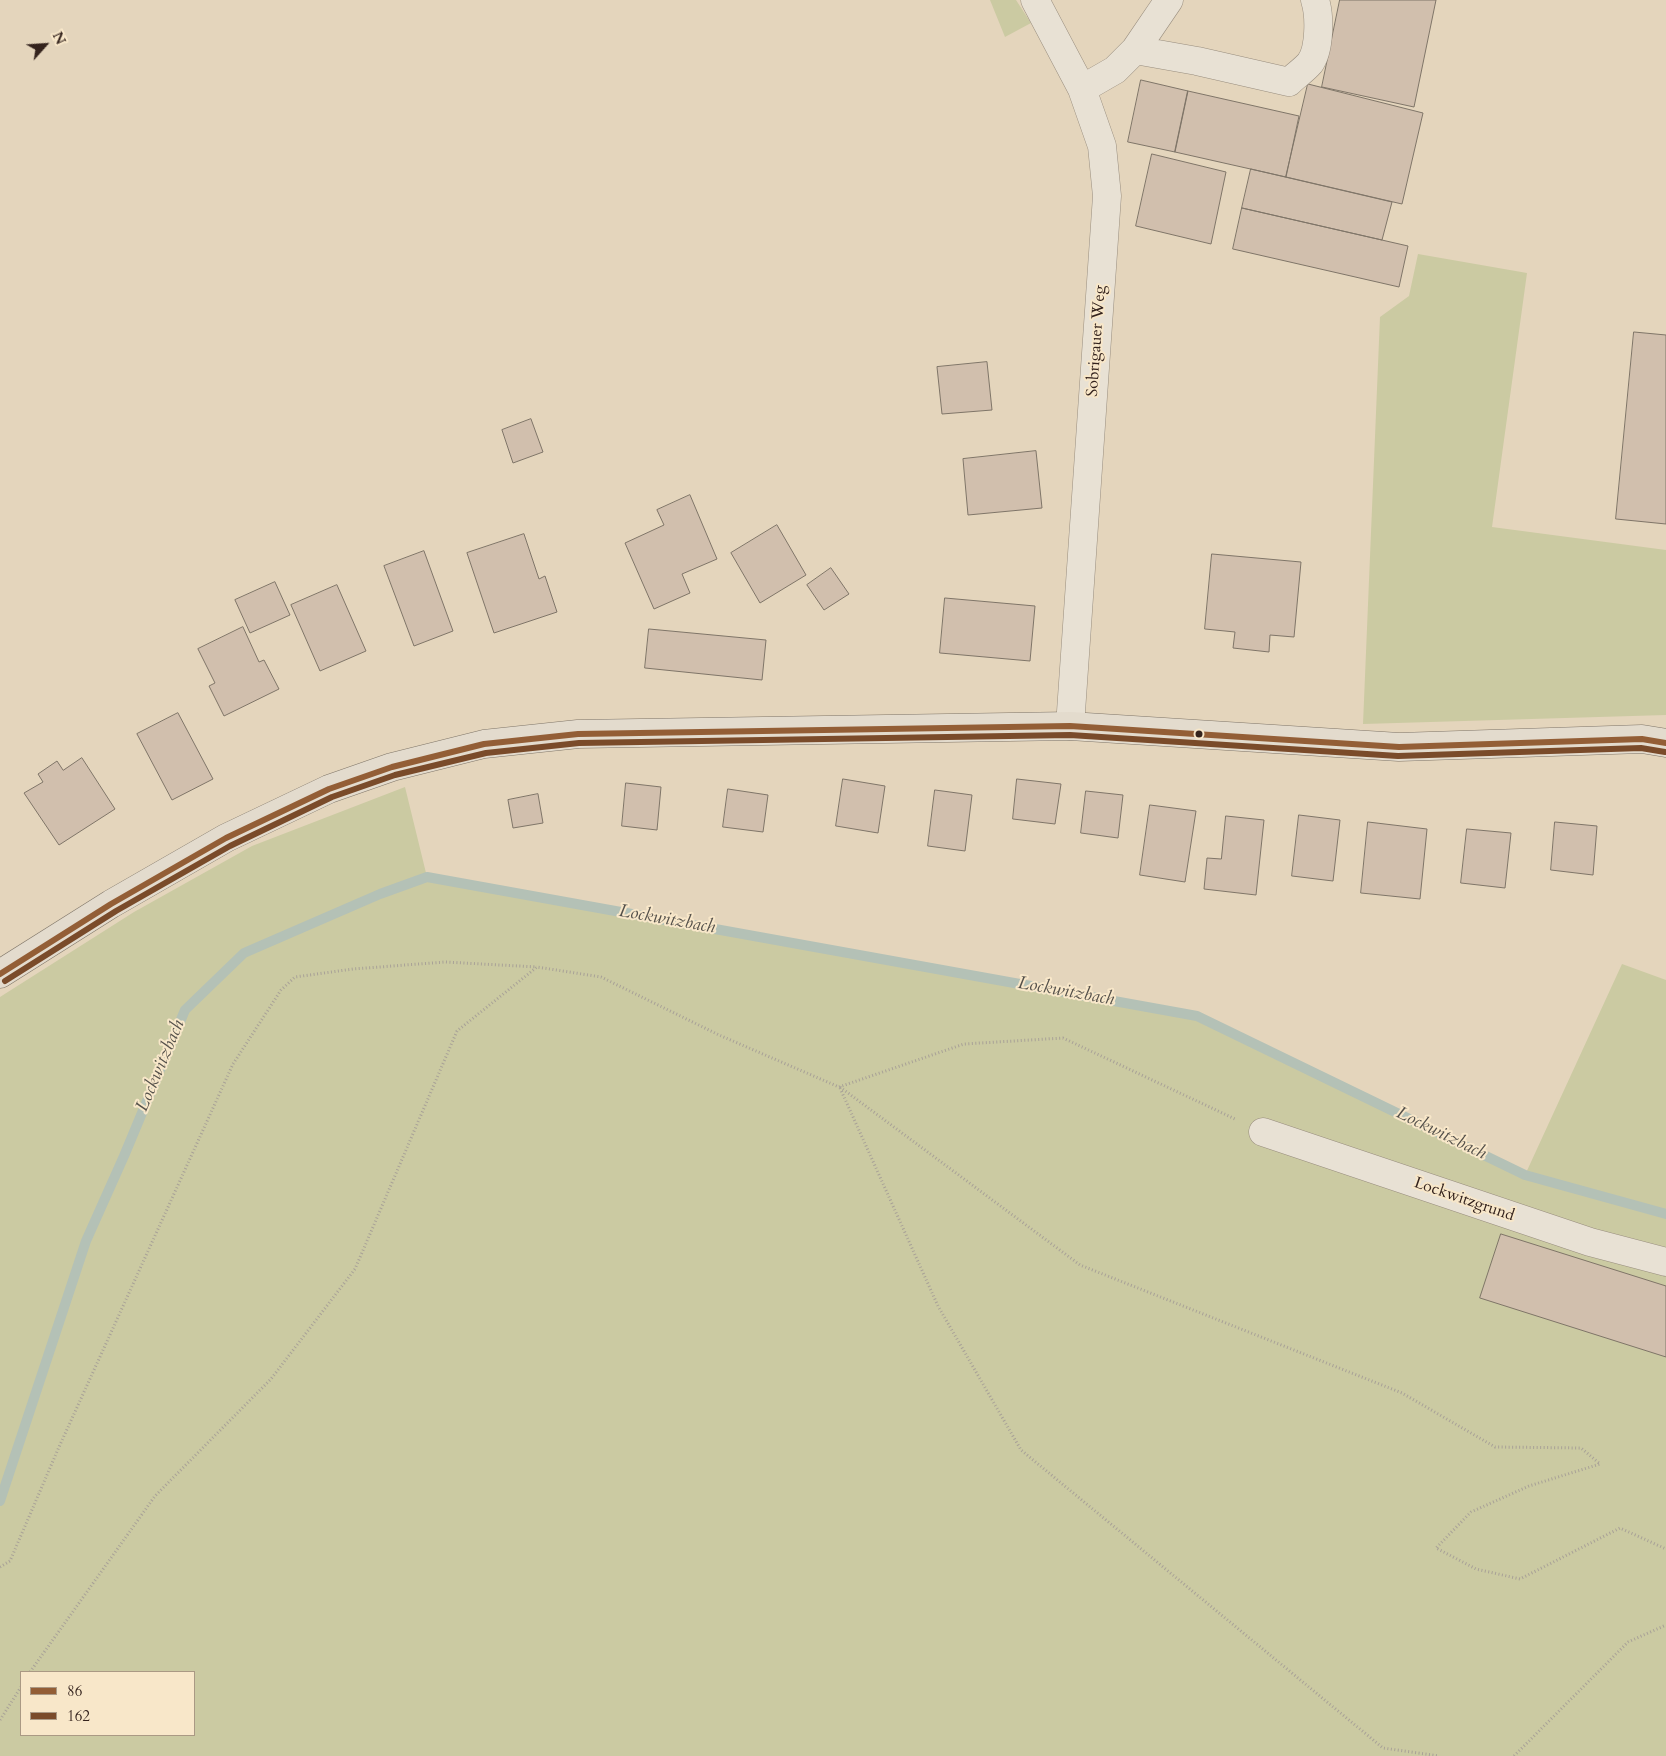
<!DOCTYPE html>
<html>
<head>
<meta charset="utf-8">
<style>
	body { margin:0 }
	#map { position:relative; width:1666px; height:1756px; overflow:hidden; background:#e4d5bc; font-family:Cardo,serif }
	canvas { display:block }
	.legend { position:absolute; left:20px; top:1671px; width:175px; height:65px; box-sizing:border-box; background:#f8e7c9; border:1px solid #aa9984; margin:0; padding:6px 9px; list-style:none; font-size:15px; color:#34231d }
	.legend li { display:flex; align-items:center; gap:10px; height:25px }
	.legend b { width:25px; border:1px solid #aa9984 }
	.north { position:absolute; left:20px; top:20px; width:50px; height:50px; -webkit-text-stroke:4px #f8e7c9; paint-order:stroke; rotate:64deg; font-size:14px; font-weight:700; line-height:20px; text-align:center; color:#34231d }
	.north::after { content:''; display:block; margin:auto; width:18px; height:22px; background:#34231d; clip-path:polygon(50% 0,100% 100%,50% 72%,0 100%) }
</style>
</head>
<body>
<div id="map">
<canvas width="1666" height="1756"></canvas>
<ul class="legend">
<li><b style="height:6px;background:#935e36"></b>86</li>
<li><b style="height:6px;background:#7a4b2a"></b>162</li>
</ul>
<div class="north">N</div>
</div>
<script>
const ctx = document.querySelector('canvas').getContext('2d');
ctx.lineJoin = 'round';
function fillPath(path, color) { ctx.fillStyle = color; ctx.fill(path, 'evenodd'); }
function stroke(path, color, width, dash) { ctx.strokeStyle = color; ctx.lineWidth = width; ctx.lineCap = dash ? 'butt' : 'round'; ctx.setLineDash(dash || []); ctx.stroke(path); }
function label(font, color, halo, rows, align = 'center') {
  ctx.font = font + ' Cardo,serif'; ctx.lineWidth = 4; ctx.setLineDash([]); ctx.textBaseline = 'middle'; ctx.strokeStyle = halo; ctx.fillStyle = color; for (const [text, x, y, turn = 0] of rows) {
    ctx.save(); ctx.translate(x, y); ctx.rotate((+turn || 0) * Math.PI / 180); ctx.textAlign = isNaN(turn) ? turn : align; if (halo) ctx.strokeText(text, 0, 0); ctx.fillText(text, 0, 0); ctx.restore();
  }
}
const green = new Path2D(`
	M 990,0 L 1016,0 L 1031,23 L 1005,37 Z
	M 1418,254 L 1527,273 L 1492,527 L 1666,550 L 1666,715 L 1363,724 L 1380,317 L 1409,296 Z
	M 405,787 L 427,877 L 1197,1016 L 1525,1175 L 1622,964 L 1666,980 L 1666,1756 L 0,1756 L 0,997 L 134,912 L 252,846 ZM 21,1672 L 194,1672 L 194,1735 L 21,1735 Z`);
const stream = new Path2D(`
	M 0,1501 L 86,1241 L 124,1156 L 185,1010 L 244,953 L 380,894 L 427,877 L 1197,1016 L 1525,1175 L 1666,1214`);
const building = new Path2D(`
	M 1340,0 L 1436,0 L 1414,107 L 1322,87 Z
	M 1141,80 L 1188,91 L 1175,152 L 1128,142 Z
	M 1308,84 L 1423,113 L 1402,204 L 1286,177 Z
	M 1188,91 L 1299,116 L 1286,177 L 1175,152 Z
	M 1152,154 L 1226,172 L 1211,244 L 1136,226 Z
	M 1251,169 L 1392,202 L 1382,240 L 1242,208 Z
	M 1242,208 L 1408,246 L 1399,287 L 1233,249 Z
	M 1634,332 L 1666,335 L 1666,524 L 1616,519 Z
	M 987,362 L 992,410 L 942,414 L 937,367 Z
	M 531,419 L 543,452 L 513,463 L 502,430 Z
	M 1036,451 L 1042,508 L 968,515 L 963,459 Z
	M 690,495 L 717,559 L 682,574 L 690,593 L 654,609 L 625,543 L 664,525 L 657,510 Z
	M 777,525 L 806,575 L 760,603 L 731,553 Z
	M 524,534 L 539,579 L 545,576 L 557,612 L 494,633 L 467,553 Z
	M 424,551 L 453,631 L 414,646 L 384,566 Z
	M 1212,554 L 1301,562 L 1294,637 L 1270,635 L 1269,652 L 1233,648 L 1235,632 L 1205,629 Z
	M 831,568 L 849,594 L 824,610 L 807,585 Z
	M 275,582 L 290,615 L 250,633 L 235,600 Z
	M 337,585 L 366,651 L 320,671 L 291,605 Z
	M 945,598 L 1035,606 L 1030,661 L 940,653 Z
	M 243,627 L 259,662 L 264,660 L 279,689 L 224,716 L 209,686 L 215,683 L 198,649 Z
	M 649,629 L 766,640 L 762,680 L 645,668 Z
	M 178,713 L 213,779 L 172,800 L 137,734 Z
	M 82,758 L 115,809 L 59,845 L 24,793 L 43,782 L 38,774 L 57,761 L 63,770 Z
	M 843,779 L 885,786 L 878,833 L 836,826 Z
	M 1017,779 L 1061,784 L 1055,824 L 1013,819 Z
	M 626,783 L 661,787 L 657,830 L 622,826 Z
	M 728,789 L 768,795 L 763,832 L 723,827 Z
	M 935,790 L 972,795 L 965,851 L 928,846 Z
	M 1086,791 L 1123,795 L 1118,838 L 1081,833 Z
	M 538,794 L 543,823 L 513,828 L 508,800 Z
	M 1150,805 L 1196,811 L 1185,882 L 1140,875 Z
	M 1299,815 L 1340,820 L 1333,881 L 1292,876 Z
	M 1226,816 L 1264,820 L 1256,895 L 1204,889 L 1207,858 L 1221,859 Z
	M 1368,822 L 1427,829 L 1420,899 L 1361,893 Z
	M 1555,822 L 1597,826 L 1593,875 L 1551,870 Z
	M 1467,829 L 1511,833 L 1505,888 L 1461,883 Z
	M 1501,1234 L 1666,1286 L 1666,1357 L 1480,1298 Z`);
const path = new Path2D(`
	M 840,1087 L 1080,1265 L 1402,1393 L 1495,1447 L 1581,1448 L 1600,1464 L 1529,1486 L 1471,1512 L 1436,1548 L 1476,1569 L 1520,1579 L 1620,1528 L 1666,1549
	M 840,1088 L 938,1306 L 1021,1450 L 1383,1748 L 1439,1756
	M 0,1567 L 10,1561 L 59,1447 L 233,1064 L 281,990 L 295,977 L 353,969 L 445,962 L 537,967
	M 30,1672 L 155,1496 L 271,1379 L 355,1269 L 457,1031 L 537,967 L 601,977 L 719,1035 L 839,1087 L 964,1044 L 1063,1038 L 1235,1119
	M 0,1720 L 21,1687
	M 1514,1756 L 1628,1642 L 1666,1625`);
const minor = new Path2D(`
	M 1035,0 L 1082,89 L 1102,146 L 1107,196 L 1070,726
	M 1135,50 L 1197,61 L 1289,82 C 1295,76 1304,70 1310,63 C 1320,49 1320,16 1315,0
	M 1082,89 L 1115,70 L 1135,50 L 1169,0
	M 1263,1132 L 1590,1242 L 1666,1262`);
const major = new Path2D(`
	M 0,974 L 111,904 L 226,838 L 329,789 L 392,767 L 484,744 L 578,734 L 1070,726 L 1399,747 L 1642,739 L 1666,743`);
const bus1 = new Path2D(`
	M 0,974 L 111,904 L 226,838 L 329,789 L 392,767 L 484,744 L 578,734 L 1070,726 L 1399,747 L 1642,739 L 1666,743`);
const bus2 = new Path2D(`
	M 5,981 L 116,911 L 230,846 L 332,797 L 395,775 L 486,753 L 579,743 L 1070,735 L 1398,756 L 1641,748 L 1665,752`);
const markers = [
	[1199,734,4.5,"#34231d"]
];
const streetNames = [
	["Sobrigauer Weg",1097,341,-86],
	["Lockwitzgrund",1464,1200,19]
];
const waterNames = [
	["Lockwitzbach",667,920,10],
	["Lockwitzbach",1066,992,10],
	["Lockwitzbach",161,1066,-67],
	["Lockwitzbach",1441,1134,26]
];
fillPath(green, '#cbcaa2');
stroke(stream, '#b4c1b6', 10);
fillPath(building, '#d1bfad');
stroke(building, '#7f7568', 1);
stroke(minor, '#988d7e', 29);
stroke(major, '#7f7568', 29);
stroke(path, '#a8a197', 3, [1, 2.5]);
stroke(minor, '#e8e1d4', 28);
stroke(major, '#e3dbcd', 28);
stroke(bus1, '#935e36', 6);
stroke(bus2, '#7a4b2a', 6);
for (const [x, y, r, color] of markers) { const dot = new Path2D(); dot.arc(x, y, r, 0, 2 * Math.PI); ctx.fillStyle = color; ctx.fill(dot); stroke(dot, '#f8e7c9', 2); }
label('16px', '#34231d', '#f8e7c9', streetNames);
label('italic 18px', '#54504a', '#f8e7c9', waterNames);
</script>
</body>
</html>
